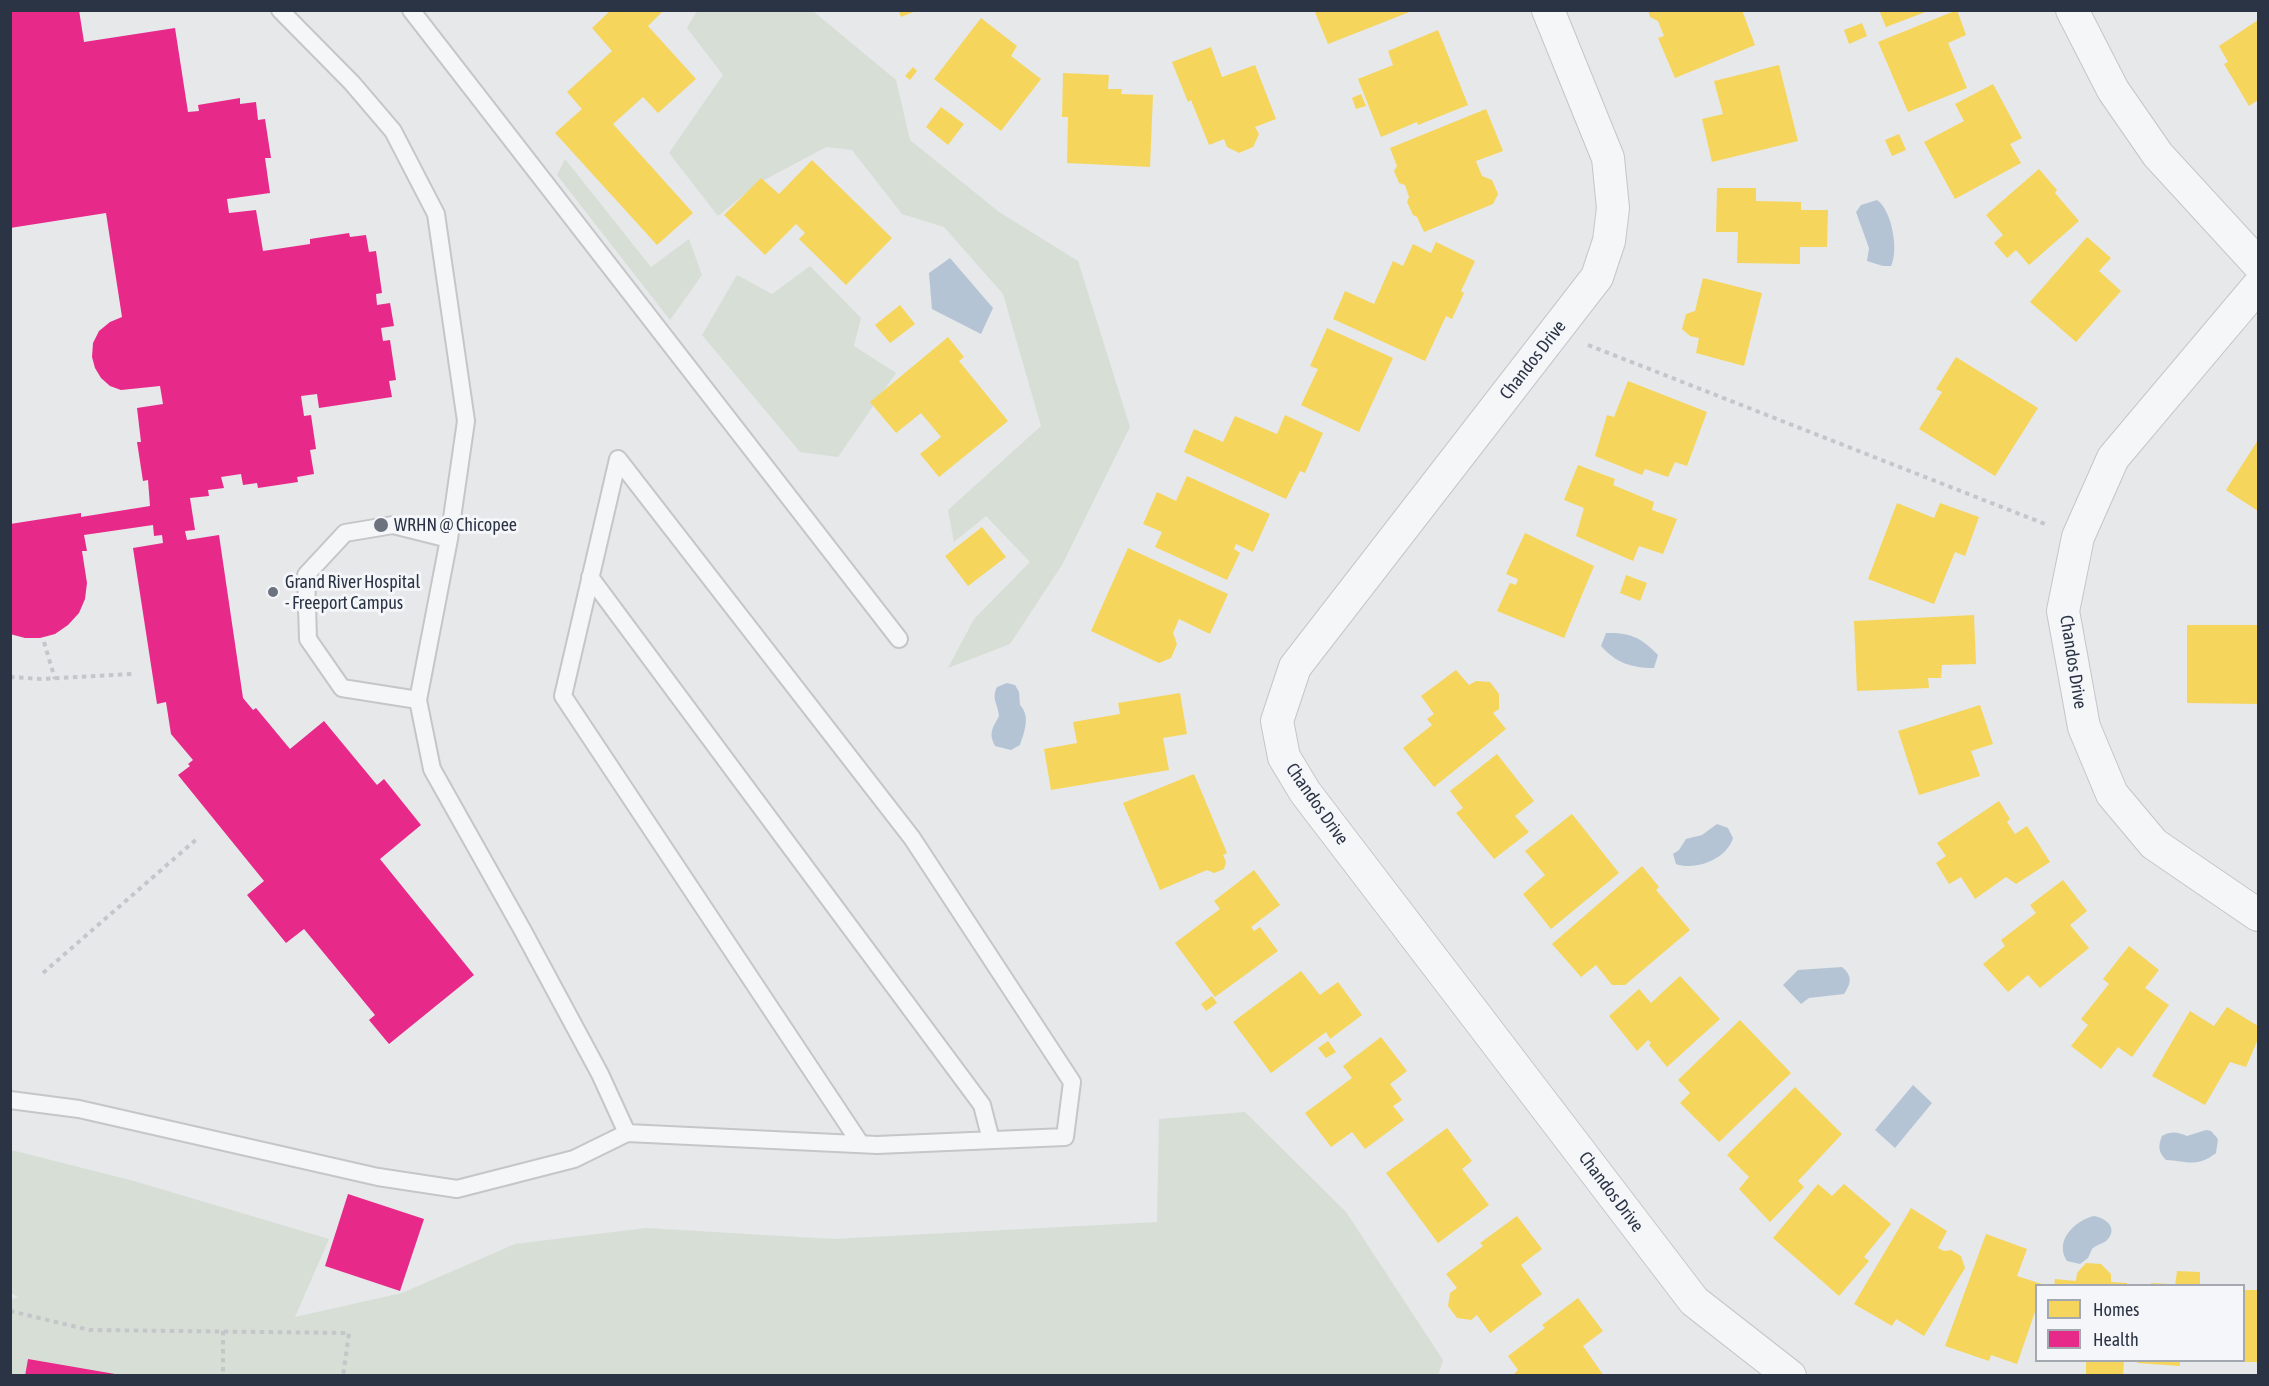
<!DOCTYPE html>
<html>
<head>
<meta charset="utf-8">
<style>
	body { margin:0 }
	#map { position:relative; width:2269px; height:1386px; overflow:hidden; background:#e6e8ea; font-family:"Asap Condensed",sans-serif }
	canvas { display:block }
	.frame { position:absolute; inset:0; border:12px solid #2b3445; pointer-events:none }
	.legend { position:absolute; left:2035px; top:1284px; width:210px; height:78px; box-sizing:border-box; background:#f4f6f9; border:2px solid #a4a8b1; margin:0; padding:8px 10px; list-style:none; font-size:18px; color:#2b3445 }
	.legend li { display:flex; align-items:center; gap:12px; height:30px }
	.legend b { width:30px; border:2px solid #a4a8b1 }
</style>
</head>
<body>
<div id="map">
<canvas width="2269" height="1386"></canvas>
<div class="frame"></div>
<ul class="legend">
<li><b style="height:16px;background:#f6d55c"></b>Homes</li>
<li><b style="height:16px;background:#e7298a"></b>Health</li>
</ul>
</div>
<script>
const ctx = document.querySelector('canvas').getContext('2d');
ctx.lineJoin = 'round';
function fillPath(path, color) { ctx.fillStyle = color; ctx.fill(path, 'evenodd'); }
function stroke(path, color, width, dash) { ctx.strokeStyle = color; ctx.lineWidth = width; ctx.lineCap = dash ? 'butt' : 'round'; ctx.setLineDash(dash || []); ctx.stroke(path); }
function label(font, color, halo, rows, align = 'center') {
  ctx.font = font + ' "Asap Condensed",sans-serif'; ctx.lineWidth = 6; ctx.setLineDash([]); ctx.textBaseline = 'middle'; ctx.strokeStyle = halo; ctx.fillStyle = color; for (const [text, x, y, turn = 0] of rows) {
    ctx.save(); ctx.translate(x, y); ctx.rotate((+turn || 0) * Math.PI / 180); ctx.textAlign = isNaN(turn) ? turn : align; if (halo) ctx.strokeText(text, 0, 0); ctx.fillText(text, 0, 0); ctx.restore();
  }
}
const green = new Path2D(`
	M 697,11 L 813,11 L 896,80 L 910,140 L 999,212 L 1078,261 L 1130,427 L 1062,565 L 1010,644 L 948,668 L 974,619 L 1030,562 L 986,516 L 954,542 L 948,510 L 1041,426 L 1003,294 L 944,227 L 902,214 L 852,150 L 826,147 L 757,184 L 718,216 L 669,153 L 723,75 L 687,28 Z
	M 565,159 L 651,267 L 689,239 L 702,275 L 670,320 L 557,175 Z
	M 810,266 L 861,318 L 854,346 L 896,373 L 838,457 L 800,452 L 702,335 L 737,275 L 772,294 Z
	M 1245,1112 L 1346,1212 L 1443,1360 L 1438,1376 L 11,1376 L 10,1300 L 18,1297 L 11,1293 L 11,1150 L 134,1181 L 329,1239 L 295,1317 L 402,1293 L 515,1244 L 646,1228 L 833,1239 L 1157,1222 L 1159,1119 Z`);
const water = new Path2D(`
	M 1877,200 C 1892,210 1899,251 1891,266 L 1883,266 L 1867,261 L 1869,248 L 1856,212 L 1861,205 Z
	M 950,258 L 993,308 L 981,334 L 932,309 L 929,273 Z
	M 1606,633 C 1630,632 1642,638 1658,655 L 1654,668 C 1632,668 1616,663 1601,646 Z
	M 1007,683 L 1015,685 L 1019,692 L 1020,705 C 1031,716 1024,733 1020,745 L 1011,750 L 995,746 C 988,732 993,728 999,716 C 998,704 991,699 997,687 Z
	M 1717,824 L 1728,828 L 1733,838 C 1727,859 1696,871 1676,864 L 1673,854 L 1679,850 L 1686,839 L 1702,835 Z
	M 1842,967 C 1853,976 1851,984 1844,994 L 1809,998 L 1801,1004 L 1783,985 L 1798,970 Z
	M 1913,1085 L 1932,1103 L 1895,1148 L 1875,1130 Z
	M 2206,1130 L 2211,1131 L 2218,1139 L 2216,1153 C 2197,1168 2187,1161 2166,1160 C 2158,1152 2158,1146 2162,1136 C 2172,1131 2177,1132 2187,1136 Z
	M 2094,1216 C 2105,1218 2118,1227 2108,1239 C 2104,1244 2097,1244 2092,1249 L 2088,1258 L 2080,1264 L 2067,1261 C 2054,1241 2074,1221 2094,1216 Z`);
const homes = new Path2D(`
	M 611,10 L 664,10 L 648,26 L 696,79 L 658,113 L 643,97 L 613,124 L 693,213 L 657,245 L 555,133 L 582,109 L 567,92 L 612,51 L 592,28 Z
	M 898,10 L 916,10 L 916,11 L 901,17 Z
	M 1314,10 L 1412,10 L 1412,11 L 1328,44 Z
	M 1648,10 L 1742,10 L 1755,45 L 1675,78 L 1658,38 L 1664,36 L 1658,21 L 1650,17 Z
	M 1879,10 L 1928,10 L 1928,11 L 1886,27 Z
	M 1957,10 L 1966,35 L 1948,43 L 1967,88 L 1908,112 L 1878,42 Z
	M 981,18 L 1017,46 L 1011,56 L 1041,79 L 1001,131 L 934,79 Z
	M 2258,20 L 2258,100 L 2249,106 L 2224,64 L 2228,62 L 2219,46 Z
	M 1862,23 L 1867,36 L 1849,44 L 1844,30 Z
	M 1438,30 L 1468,105 L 1418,125 L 1417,122 L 1381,137 L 1358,79 L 1393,65 L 1388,51 Z
	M 1211,47 L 1222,77 L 1255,65 L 1276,119 L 1255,127 L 1259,134 L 1253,147 L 1239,153 L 1227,147 L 1224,139 L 1209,145 L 1191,100 L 1188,102 L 1172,62 Z
	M 1779,65 L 1798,141 L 1712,162 L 1702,119 L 1723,114 L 1714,81 Z
	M 913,67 L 917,71 L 910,80 L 905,76 Z
	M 1063,73 L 1109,75 L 1108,89 L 1122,89 L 1121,94 L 1153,95 L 1150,167 L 1067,163 L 1068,117 L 1062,117 Z
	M 1993,84 L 2022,138 L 2010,144 L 2021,163 L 1955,199 L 1924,142 L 1964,121 L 1955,104 Z
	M 1361,94 L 1366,106 L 1356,109 L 1352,98 Z
	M 941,107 L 964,124 L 948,145 L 926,127 Z
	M 1486,109 L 1503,151 L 1476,161 L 1482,176 L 1492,180 L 1498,194 L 1493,204 L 1424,232 L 1417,217 L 1413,215 L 1407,202 L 1409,197 L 1405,185 L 1399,183 L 1394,171 L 1397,166 L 1390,148 Z
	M 1899,134 L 1906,150 L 1892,156 L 1885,140 Z
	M 812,160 L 892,238 L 846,285 L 799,239 L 805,233 L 796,224 L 765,255 L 724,215 L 761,178 L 779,194 Z
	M 2039,169 L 2057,190 L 2055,193 L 2079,221 L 2029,265 L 2016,250 L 2007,258 L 1994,243 L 2003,235 L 1986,215 Z
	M 1717,188 L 1756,188 L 1756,201 L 1801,202 L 1801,210 L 1828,210 L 1827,247 L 1800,247 L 1800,264 L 1737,263 L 1738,232 L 1716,232 Z
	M 2087,237 L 2111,258 L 2099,271 L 2121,291 L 2076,342 L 2030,302 Z
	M 1436,242 L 1475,261 L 1461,291 L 1464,293 L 1452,319 L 1446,316 L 1425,361 L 1333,319 L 1345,291 L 1374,304 L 1393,261 L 1403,266 L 1413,244 L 1431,253 Z
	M 1703,278 L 1762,293 L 1744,366 L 1696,353 L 1699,338 L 1690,336 L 1682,329 L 1686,314 L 1695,311 Z
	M 900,305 L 915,324 L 890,343 L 875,325 Z
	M 1327,328 L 1393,358 L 1359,432 L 1301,405 L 1318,369 L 1310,366 Z
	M 948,337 L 964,357 L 959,361 L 1008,421 L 939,477 L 920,454 L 941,437 L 921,413 L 896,433 L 870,402 Z
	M 1956,357 L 2038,408 L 1995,476 L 1919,429 L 1942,392 L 1936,389 Z
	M 1628,381 L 1707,412 L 1687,466 L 1675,462 L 1668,477 L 1645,469 L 1642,475 L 1595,456 L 1607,415 L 1614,417 Z
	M 1285,415 L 1323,433 L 1305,473 L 1300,471 L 1286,499 L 1184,452 L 1194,429 L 1223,442 L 1235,416 L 1277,434 Z
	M 2258,440 L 2258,511 L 2226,490 Z
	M 1578,465 L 1615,479 L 1613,485 L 1654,502 L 1652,510 L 1677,519 L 1663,554 L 1639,546 L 1633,561 L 1576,536 L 1584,508 L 1564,500 Z
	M 1187,476 L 1270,514 L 1253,552 L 1236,544 L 1234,549 L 1240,553 L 1227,580 L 1155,547 L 1162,532 L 1143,524 L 1157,492 L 1176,501 Z
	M 1897,503 L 1934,518 L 1940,503 L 1979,517 L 1965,556 L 1955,552 L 1934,604 L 1868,579 Z
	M 982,527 L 1006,557 L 968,586 L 945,556 Z
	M 1525,533 L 1594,566 L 1564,638 L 1497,611 L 1510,583 L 1516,585 L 1518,579 L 1506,574 Z
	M 1128,548 L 1228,594 L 1210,634 L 1179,619 L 1173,633 L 1177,644 L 1171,658 L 1159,663 L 1091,631 Z
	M 1626,575 L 1647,583 L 1640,601 L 1620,593 Z
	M 1974,615 L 1976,664 L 1942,665 L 1941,678 L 1928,678 L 1929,688 L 1857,691 L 1854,621 Z
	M 2187,625 L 2258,625 L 2258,704 L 2187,703 Z
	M 1456,670 L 1469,685 L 1476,681 L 1490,682 L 1499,694 L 1499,709 L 1493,713 L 1506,729 L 1434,787 L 1403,748 L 1432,725 L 1427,719 L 1434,714 L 1421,696 Z
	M 1180,693 L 1187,734 L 1163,738 L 1169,770 L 1051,790 L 1044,749 L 1077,743 L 1073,722 L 1120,714 L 1118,703 Z
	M 1980,705 L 1993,744 L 1971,751 L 1980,776 L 1919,795 L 1898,731 Z
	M 1497,754 L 1534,801 L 1515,816 L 1529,832 L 1494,859 L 1456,813 L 1463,808 L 1450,791 Z
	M 1194,774 L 1227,853 L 1223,855 L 1226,862 L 1224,869 L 1214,873 L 1207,870 L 1160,890 L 1123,803 Z
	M 1999,801 L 2010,819 L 2007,822 L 2015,834 L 2027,826 L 2050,862 L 2016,884 L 2006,877 L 1975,899 L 1961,877 L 1949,884 L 1936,863 L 1946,856 L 1937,843 Z
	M 1572,814 L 1619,873 L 1551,929 L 1523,894 L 1545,875 L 1525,851 Z
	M 1642,866 L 1659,887 L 1656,890 L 1690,930 L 1625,985 L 1612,985 L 1596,965 L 1581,977 L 1552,944 Z
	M 1254,870 L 1280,905 L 1251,927 L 1254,931 L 1260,927 L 1278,951 L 1215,997 L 1175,943 L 1220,909 L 1214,901 Z
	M 2063,880 L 2087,911 L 2070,925 L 2089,948 L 2040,988 L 2028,975 L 2008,992 L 1983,964 L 2005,946 L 2001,940 L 2036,913 L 2030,905 Z
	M 2129,946 L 2159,970 L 2145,988 L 2169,1005 L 2132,1057 L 2118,1047 L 2101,1069 L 2071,1046 L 2088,1025 L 2081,1019 L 2109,984 L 2103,979 Z
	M 1301,971 L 1320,995 L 1338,982 L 1362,1015 L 1330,1039 L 1326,1032 L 1271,1073 L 1233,1022 Z
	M 1680,976 L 1720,1019 L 1667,1067 L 1649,1045 L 1651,1043 L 1648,1040 L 1637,1051 L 1609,1016 L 1639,989 L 1651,1003 Z
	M 1212,996 L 1217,1003 L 1206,1011 L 1201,1004 Z
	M 2227,1007 L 2258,1026 L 2258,1039 L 2246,1067 L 2230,1062 L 2205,1105 L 2152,1076 L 2190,1011 L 2214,1026 Z
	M 1740,1020 L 1791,1073 L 1719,1142 L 1680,1103 L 1690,1093 L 1678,1080 Z
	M 1381,1037 L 1407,1071 L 1390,1084 L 1402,1100 L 1393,1106 L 1404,1120 L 1365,1149 L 1352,1132 L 1331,1147 L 1305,1113 L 1352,1078 L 1343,1066 Z
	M 1328,1041 L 1336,1052 L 1326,1058 L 1318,1048 Z
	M 1795,1087 L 1842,1134 L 1798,1181 L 1804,1187 L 1770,1222 L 1739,1189 L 1749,1177 L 1727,1155 Z
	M 1447,1128 L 1472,1161 L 1462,1169 L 1489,1205 L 1438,1243 L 1386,1173 Z
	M 1818,1184 L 1832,1196 L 1844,1184 L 1891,1224 L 1864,1257 L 1869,1261 L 1839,1296 L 1773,1238 Z
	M 1911,1208 L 1947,1231 L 1938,1248 L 1944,1251 L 1951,1250 L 1961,1256 L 1965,1268 L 1924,1336 L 1896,1319 L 1892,1326 L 1854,1304 Z
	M 1517,1216 L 1542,1249 L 1521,1265 L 1542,1294 L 1490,1333 L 1477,1315 L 1471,1320 L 1457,1318 L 1448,1306 L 1450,1293 L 1457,1288 L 1446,1274 L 1483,1246 L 1480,1243 Z
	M 1986,1234 L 2027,1249 L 2017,1276 L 2045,1285 L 2036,1286 L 2036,1309 L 2017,1364 L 1991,1355 L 1989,1361 L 1945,1346 Z
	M 2086,1263 L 2101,1264 L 2111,1274 L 2111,1282 L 2127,1283 L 2127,1286 L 2054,1286 L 2055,1279 L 2076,1281 L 2077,1273 Z
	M 2177,1271 L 2200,1272 L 2200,1286 L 2175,1286 Z
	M 2151,1283 L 2171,1284 L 2171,1286 L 2151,1286 Z
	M 2244,1290 L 2258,1290 L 2258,1362 L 2244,1362 Z
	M 1578,1298 L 1603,1331 L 1583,1346 L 1604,1376 L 1512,1376 L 1518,1370 L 1508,1356 L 1545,1328 L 1542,1325 Z
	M 2086,1360 L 2124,1360 L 2123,1374 L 2086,1374 Z
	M 2137,1360 L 2180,1360 L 2180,1366 L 2137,1363 Z`);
const health = new Path2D(`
	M 10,10 L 79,10 L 84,42 L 175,28 L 188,112 L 199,111 L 198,105 L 240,98 L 240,104 L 256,102 L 258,120 L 265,119 L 271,158 L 265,158 L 270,193 L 227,199 L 229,213 L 256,210 L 263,251 L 310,244 L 310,239 L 349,233 L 350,237 L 366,235 L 369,252 L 376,251 L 382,293 L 376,294 L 377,305 L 390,303 L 394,326 L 381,328 L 383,341 L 390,340 L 396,380 L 389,381 L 392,397 L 319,408 L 317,394 L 301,396 L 304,416 L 311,415 L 316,449 L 310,450 L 314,474 L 297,477 L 298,482 L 258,488 L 257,483 L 243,485 L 241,474 L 221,477 L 224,488 L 208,490 L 209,496 L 190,498 L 195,530 L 185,531 L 187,540 L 219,535 L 243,698 L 253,710 L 256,708 L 290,749 L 324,721 L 377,785 L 384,779 L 421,825 L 380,859 L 474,975 L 389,1044 L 369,1020 L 375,1015 L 304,929 L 286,943 L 247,895 L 264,881 L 178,775 L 190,766 L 188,764 L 193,760 L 171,734 L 166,702 L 157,704 L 133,548 L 163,543 L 162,535 L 154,536 L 153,525 L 84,535 L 87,551 L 82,551 L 87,583 L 85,599 L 79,613 L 68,625 L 55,634 L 40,638 L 25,638 L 10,634 L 10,524 L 81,513 L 81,517 L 150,506 L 148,480 L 143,481 L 137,442 L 141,442 L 137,408 L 163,404 L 160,386 L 121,390 L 110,386 L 101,378 L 95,368 L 92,357 L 93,343 L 99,331 L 110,322 L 122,317 L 106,213 L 10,228 Z
	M 348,1194 L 424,1219 L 400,1291 L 325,1266 Z
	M 28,1359 L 115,1374 L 115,1376 L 25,1376 Z`);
const path = new Path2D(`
	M 1588,345 L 2045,524
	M 44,642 L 55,679
	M 10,677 L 42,679 L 132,674
	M 43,973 L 199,837
	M 10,1311 L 89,1330 L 349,1333 L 343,1376
	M 223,1331 L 223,1376`);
const service = new Path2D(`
	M 280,10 L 352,83 L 393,131 L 436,214 L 466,421 L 449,539 L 418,700 L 432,769 L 523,931 L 600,1074 L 627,1133
	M 411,10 L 899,639
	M 590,577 L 982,1105 L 991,1140
	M 418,700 L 342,688 L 308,639 L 306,575 L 345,533 L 393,525 L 449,539
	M 10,1100 L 79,1109 L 378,1177 L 457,1189 L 574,1159 L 627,1133 L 877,1145 L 1065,1137 L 1072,1082 L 912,838 L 618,459 L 563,696 L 860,1143`);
const minor = new Path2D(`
	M 1548,10 L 1608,158 L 1613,208 L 1609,241 L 1597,277 L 1295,667 L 1277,721 L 1284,757 L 1305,792 L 1694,1301 L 1790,1376
	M 2072,10 L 2113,90 L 2158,155 L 2258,264
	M 2258,286 L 2113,458 L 2078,537 L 2063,611 L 2084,727 L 2112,794 L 2154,844 L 2258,915`);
const markers = [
	[381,525,8,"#6c737f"],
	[273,592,6,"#6c737f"]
];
const streetNames = [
	["Chandos Drive",1533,360,-52],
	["Chandos Drive",2073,662,81],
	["Chandos Drive",1317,804,55],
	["Chandos Drive",1611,1192,53]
];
const poiNames = [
	["WRHN @ Chicopee",394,525],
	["Grand River Hospital",285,582],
	["- Freeport Campus",285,603]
];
fillPath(green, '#d6ded6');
fillPath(water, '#b4c4d5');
fillPath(homes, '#f6d55c');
fillPath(health, '#e7298a');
stroke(service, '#c4c6c8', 20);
stroke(minor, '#c4c6c8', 34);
stroke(path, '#c5c6ca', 4, [4.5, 4.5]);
stroke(service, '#f5f6f7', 16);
stroke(minor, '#f5f6f7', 32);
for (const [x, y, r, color] of markers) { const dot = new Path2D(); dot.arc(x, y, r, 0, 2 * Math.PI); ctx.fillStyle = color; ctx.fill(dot); stroke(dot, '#f4f6f9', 2); }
label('18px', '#2b3445', '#f4f6f9', streetNames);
label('18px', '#2b3445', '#f4f6f9', poiNames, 'left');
</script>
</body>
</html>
